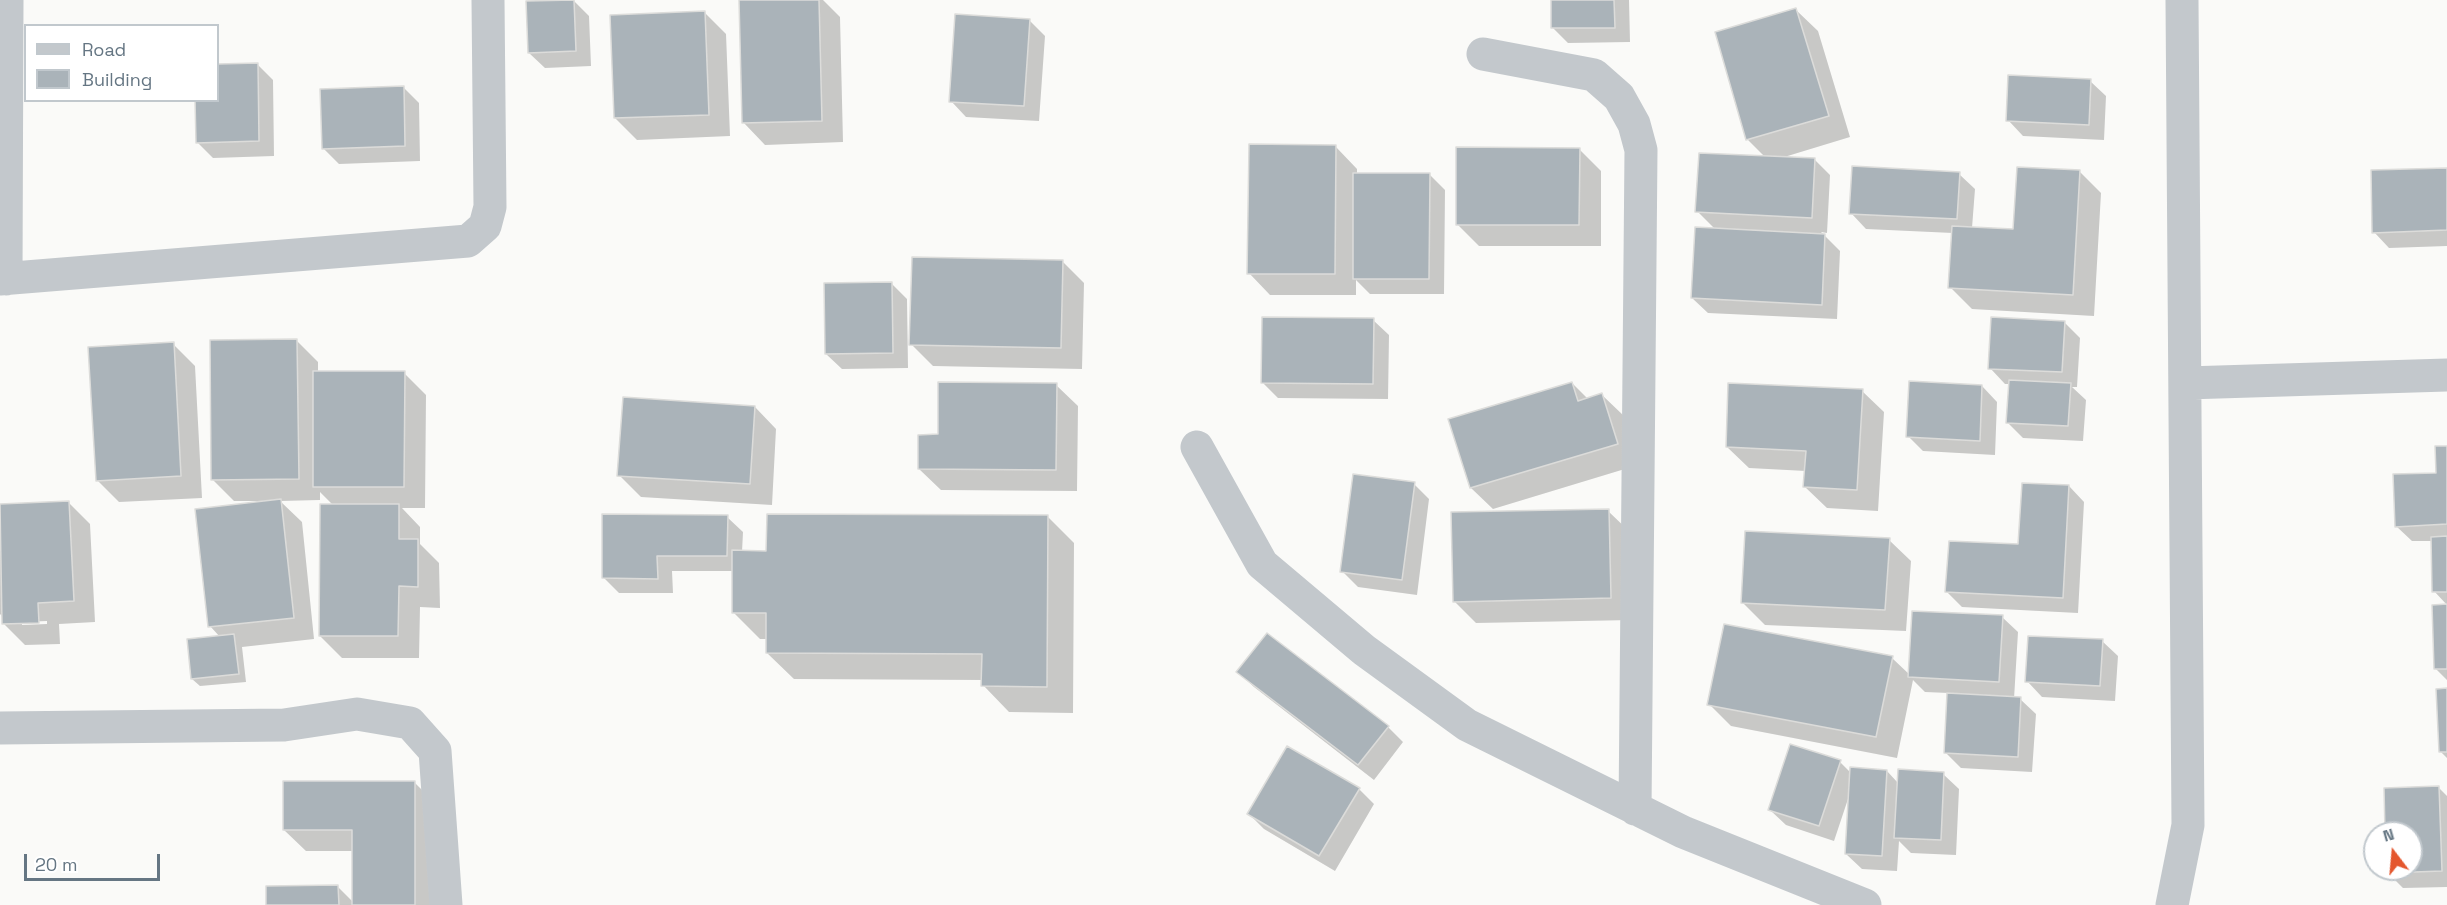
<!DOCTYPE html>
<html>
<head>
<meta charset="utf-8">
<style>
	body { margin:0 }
	#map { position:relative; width:2447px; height:905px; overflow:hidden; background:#fafaf8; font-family:"Space Grotesk",sans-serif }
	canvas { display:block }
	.legend { position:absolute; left:24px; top:24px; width:195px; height:78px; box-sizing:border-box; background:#fff; border:2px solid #c1c8cd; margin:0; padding:8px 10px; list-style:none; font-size:18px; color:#657683 }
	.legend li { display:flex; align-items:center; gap:12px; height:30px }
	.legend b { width:30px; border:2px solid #c1c8cd }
	.north { position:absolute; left:2363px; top:821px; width:60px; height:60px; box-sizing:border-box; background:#fff; border:2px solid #c1c8cd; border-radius:50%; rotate:344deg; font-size:16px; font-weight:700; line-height:24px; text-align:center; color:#657683 }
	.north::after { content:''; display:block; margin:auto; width:21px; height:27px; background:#e4572e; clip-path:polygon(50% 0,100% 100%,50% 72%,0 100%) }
	.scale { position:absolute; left:24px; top:854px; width:136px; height:27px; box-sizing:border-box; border:3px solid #657683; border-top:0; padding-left:8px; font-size:18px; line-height:21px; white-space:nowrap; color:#657683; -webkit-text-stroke:4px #fff; paint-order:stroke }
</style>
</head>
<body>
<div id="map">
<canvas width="2447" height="905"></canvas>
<ul class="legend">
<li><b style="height:8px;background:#c3c8cc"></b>Road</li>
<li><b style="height:16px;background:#aab3b9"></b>Building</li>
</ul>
<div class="north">N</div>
<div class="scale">20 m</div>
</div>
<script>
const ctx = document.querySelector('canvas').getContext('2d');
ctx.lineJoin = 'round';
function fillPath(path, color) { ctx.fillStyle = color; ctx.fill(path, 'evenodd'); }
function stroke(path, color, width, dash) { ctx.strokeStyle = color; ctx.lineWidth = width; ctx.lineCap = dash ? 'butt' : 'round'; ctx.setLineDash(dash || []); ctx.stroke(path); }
const shadow = new Path2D(`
	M 740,0 L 823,0 L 840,17 L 843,142 L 765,145 L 744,123 Z
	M 1552,0 L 1629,0 L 1630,42 L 1568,43 L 1553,28 Z
	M 574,1 L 589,16 L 591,66 L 545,68 L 529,53 Z
	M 1796,10 L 1818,31 L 1850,137 L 1781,158 L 1815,160 L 1830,175 L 1827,233 L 1821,232 L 1840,251 L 1837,319 L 1708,313 L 1692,298 L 1715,229 L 1697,211 L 1766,158 L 1748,140 L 1716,33 Z
	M 705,13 L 726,34 L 730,136 L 637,140 L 615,118 Z
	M 1029,20 L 1045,36 L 1039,121 L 966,117 L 951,101 Z
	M 257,64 L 273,80 L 274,156 L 213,158 L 197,142 L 218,100 L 218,65 Z
	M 2090,81 L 2106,96 L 2104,140 L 2023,136 L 2008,120 Z
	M 403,87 L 419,103 L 420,161 L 339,164 L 324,149 Z
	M 1336,147 L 1357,169 L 1357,174 L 1429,174 L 1445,190 L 1444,294 L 1370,294 L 1356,280 L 1356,295 L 1270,295 L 1249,273 Z
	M 1579,149 L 1601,171 L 1601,246 L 1479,246 L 1457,224 Z
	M 2447,169 L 2447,246 L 2389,248 L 2374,232 Z
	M 2079,171 L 2101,193 L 2094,316 L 1972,309 L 1950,287 L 1953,233 L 1866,229 L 1851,213 L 1959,174 L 1975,189 L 1972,228 L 2015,231 Z
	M 1062,261 L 1084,283 L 1082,369 L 933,366 L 911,344 Z
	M 892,284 L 907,299 L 908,368 L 842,369 L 826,354 Z
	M 1373,320 L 1389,335 L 1388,399 L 1278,398 L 1263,383 Z
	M 2064,322 L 2080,338 L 2077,387 L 2072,387 L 2086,400 L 2083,441 L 2023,438 L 2007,422 L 2010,384 L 2005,384 L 1990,368 Z
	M 296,340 L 318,362 L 318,372 L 404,373 L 426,395 L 425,508 L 402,508 L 420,527 L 420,544 L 439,563 L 440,608 L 420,607 L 419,658 L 342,658 L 320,636 L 333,505 L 320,492 L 320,500 L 280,501 L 302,522 L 314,639 L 242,647 L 246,682 L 200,686 L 192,679 L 220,637 L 210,626 L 260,503 L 260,501 L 234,501 L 212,479 Z
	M 173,344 L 195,366 L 202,498 L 119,502 L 98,481 Z
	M 1572,383 L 1588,399 L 1602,395 L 1624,416 L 1638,465 L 1493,509 L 1471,488 Z
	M 1056,385 L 1078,406 L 1077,491 L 941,490 L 919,469 L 940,436 Z
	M 1982,386 L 1997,402 L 1995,455 L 1923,451 L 1908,436 Z
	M 1862,391 L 1884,412 L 1878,511 L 1827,508 L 1805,487 L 1806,471 L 1749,468 L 1727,447 Z
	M 755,407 L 776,429 L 772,505 L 641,497 L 619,475 Z
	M 2447,447 L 2447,605 L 2434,591 L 2432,541 L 2412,541 L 2396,526 L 2437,474 Z
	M 1414,484 L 1429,499 L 1417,595 L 1358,587 L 1342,571 Z
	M 2069,486 L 2084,502 L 2078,613 L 1962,607 L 1947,592 L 2019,545 Z
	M 68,502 L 90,524 L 95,622 L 59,624 L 60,644 L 25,645 L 3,623 L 3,617 L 0,614 L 0,506 ZM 47,621 L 47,624 L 22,625 L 22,622 Z
	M 1608,511 L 1630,532 L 1632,620 L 1476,623 L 1454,601 Z
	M 1047,516 L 1074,543 L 1073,713 L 1009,712 L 983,685 L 983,680 L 794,679 L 767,653 L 767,639 L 760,639 L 734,613 L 734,571 L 672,571 L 673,593 L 619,593 L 603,577 L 727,517 L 743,532 L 742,552 L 768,552 Z
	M 1889,540 L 1911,561 L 1906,631 L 1765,625 L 1743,603 Z
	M 2447,606 L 2447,680 L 2435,668 Z
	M 2002,617 L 2018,632 L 2014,699 L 2020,699 L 2036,714 L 2032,772 L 1961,768 L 1946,753 L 1949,693 L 1925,692 L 1913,680 L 1897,758 L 1731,726 L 1709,704 L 1892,658 L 1910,675 Z
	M 2102,641 L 2118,656 L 2115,701 L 2042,697 L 2027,681 Z
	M 1238,672 L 1388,727 L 1403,742 L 1374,780 L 1254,687 Z
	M 2447,690 L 2447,758 L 2440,751 Z
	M 1840,762 L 1851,773 L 1887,771 L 1898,783 L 1943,774 L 1959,789 L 1956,855 L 1911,853 L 1899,841 L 1897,871 L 1862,869 L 1846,854 L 1849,796 L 1834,841 L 1786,825 L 1770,810 Z
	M 415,783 L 436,804 L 436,905 L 268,905 L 337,886 L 354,903 L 354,851 L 306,851 L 284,830 Z
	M 2439,788 L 2447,796 L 2447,887 L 2403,888 L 2388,873 L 2388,869 L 2411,869 L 2411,833 L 2387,833 Z
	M 1359,789 L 1374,804 L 1335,871 L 1264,829 L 1249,814 Z`);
const building = new Path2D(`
	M 574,0 L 576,51 L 528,53 L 526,1 Z
	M 739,0 L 819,0 L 822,121 L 742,123 Z
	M 1551,0 L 1614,0 L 1615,28 L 1551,28 Z
	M 1796,8 L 1829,116 L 1746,140 L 1715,32 Z
	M 705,11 L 709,115 L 614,118 L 610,15 Z
	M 955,14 L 1030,19 L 1024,106 L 949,102 Z
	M 258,63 L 259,141 L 196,143 L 195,100 L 218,100 L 218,64 Z
	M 2008,75 L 2091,79 L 2089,125 L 2006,121 Z
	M 404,86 L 405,146 L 322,149 L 320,89 Z
	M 1249,144 L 1336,145 L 1335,274 L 1247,274 Z
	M 1456,147 L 1580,148 L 1579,225 L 1456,225 Z
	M 1699,153 L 1815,158 L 1812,218 L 1695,212 Z
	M 1852,166 L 1960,172 L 1957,219 L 1849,214 Z
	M 2017,167 L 2080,170 L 2073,295 L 1948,288 L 1952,226 L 2013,229 Z
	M 2447,168 L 2447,230 L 2372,233 L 2371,170 Z
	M 1353,173 L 1430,173 L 1429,279 L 1353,279 Z
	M 1695,227 L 1825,234 L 1822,305 L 1691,298 Z
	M 912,257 L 1063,260 L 1061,348 L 909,345 Z
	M 892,282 L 893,353 L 825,354 L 824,283 Z
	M 1262,317 L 1374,318 L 1373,384 L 1261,383 Z
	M 1991,317 L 2065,321 L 2062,372 L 1988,369 Z
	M 297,339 L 299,479 L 211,480 L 210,340 Z
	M 174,342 L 181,476 L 96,481 L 88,347 Z
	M 313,371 L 405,371 L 404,487 L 313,487 Z
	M 2009,380 L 2071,383 L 2068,426 L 2006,423 Z
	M 1909,381 L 1982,385 L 1980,441 L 1906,437 Z
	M 938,382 L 1057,383 L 1056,470 L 918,469 L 918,435 L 938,434 Z
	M 1572,382 L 1578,401 L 1602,393 L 1618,444 L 1470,488 L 1448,419 Z
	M 1728,383 L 1863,389 L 1857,490 L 1803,487 L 1806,451 L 1726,447 Z
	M 623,397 L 755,406 L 750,484 L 617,476 Z
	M 2435,446 L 2447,446 L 2447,524 L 2395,527 L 2393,474 L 2436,473 Z
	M 1353,474 L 1415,482 L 1402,580 L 1340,572 Z
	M 2022,483 L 2069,485 L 2063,598 L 1945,592 L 1949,541 L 2018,544 Z
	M 281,499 L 294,618 L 208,627 L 195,509 Z
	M 69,501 L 74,601 L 38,603 L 39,623 L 2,624 L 0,504 Z
	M 320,504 L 399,504 L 399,539 L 418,539 L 418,587 L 399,586 L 398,636 L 319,636 Z
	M 1609,509 L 1611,598 L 1453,602 L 1451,512 Z
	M 602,514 L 728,515 L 727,556 L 657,556 L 658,579 L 602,578 Z
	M 767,514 L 1048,515 L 1047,687 L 981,686 L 982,654 L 766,653 L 766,613 L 732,613 L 732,550 L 766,551 Z
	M 1745,531 L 1890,538 L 1885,610 L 1741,603 Z
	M 2447,536 L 2447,592 L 2432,592 L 2431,537 Z
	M 2447,604 L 2447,669 L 2434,669 L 2432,605 Z
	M 1912,611 L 2003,615 L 1999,682 L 1908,677 Z
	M 1724,624 L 1893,656 L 1876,737 L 1707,705 Z
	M 1267,633 L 1389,726 L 1358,765 L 1236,672 Z
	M 234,634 L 239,674 L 191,679 L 187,639 Z
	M 2028,636 L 2103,639 L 2100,686 L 2025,682 Z
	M 2447,688 L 2447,752 L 2439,752 L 2436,689 Z
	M 1947,693 L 2021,697 L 2018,757 L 1944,753 Z
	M 1790,744 L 1841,760 L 1819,826 L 1768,810 Z
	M 1287,746 L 1360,788 L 1319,856 L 1247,814 Z
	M 1850,767 L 1887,770 L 1882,856 L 1845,854 Z
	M 1898,769 L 1944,772 L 1941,840 L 1894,838 Z
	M 283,781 L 415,781 L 415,905 L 352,905 L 352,830 L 283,830 Z
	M 2439,786 L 2442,871 L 2386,873 L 2386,869 L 2411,869 L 2411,833 L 2385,833 L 2384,788 Z
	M 338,885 L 339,905 L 266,905 L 266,886 Z`);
const minor = new Path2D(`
	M 1483,54 L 1594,75 L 1619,97 L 1634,124 L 1641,150 L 1635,809
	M 0,279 L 468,241 L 485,226 L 490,207 L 488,0
	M 6,279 L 7,0
	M 2186,383 L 2447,375
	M 1197,447 L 1262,564 L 1364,650 L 1467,725 L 1683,832 L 1865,905
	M 0,728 L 284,725 L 357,714 L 410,723 L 435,751 L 446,905
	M 2172,905 L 2188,825 L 2182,0`);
fillPath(shadow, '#0003');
fillPath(building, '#aab3b9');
stroke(building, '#dcdcda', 1.5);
stroke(minor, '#c3c8cc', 33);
</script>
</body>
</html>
